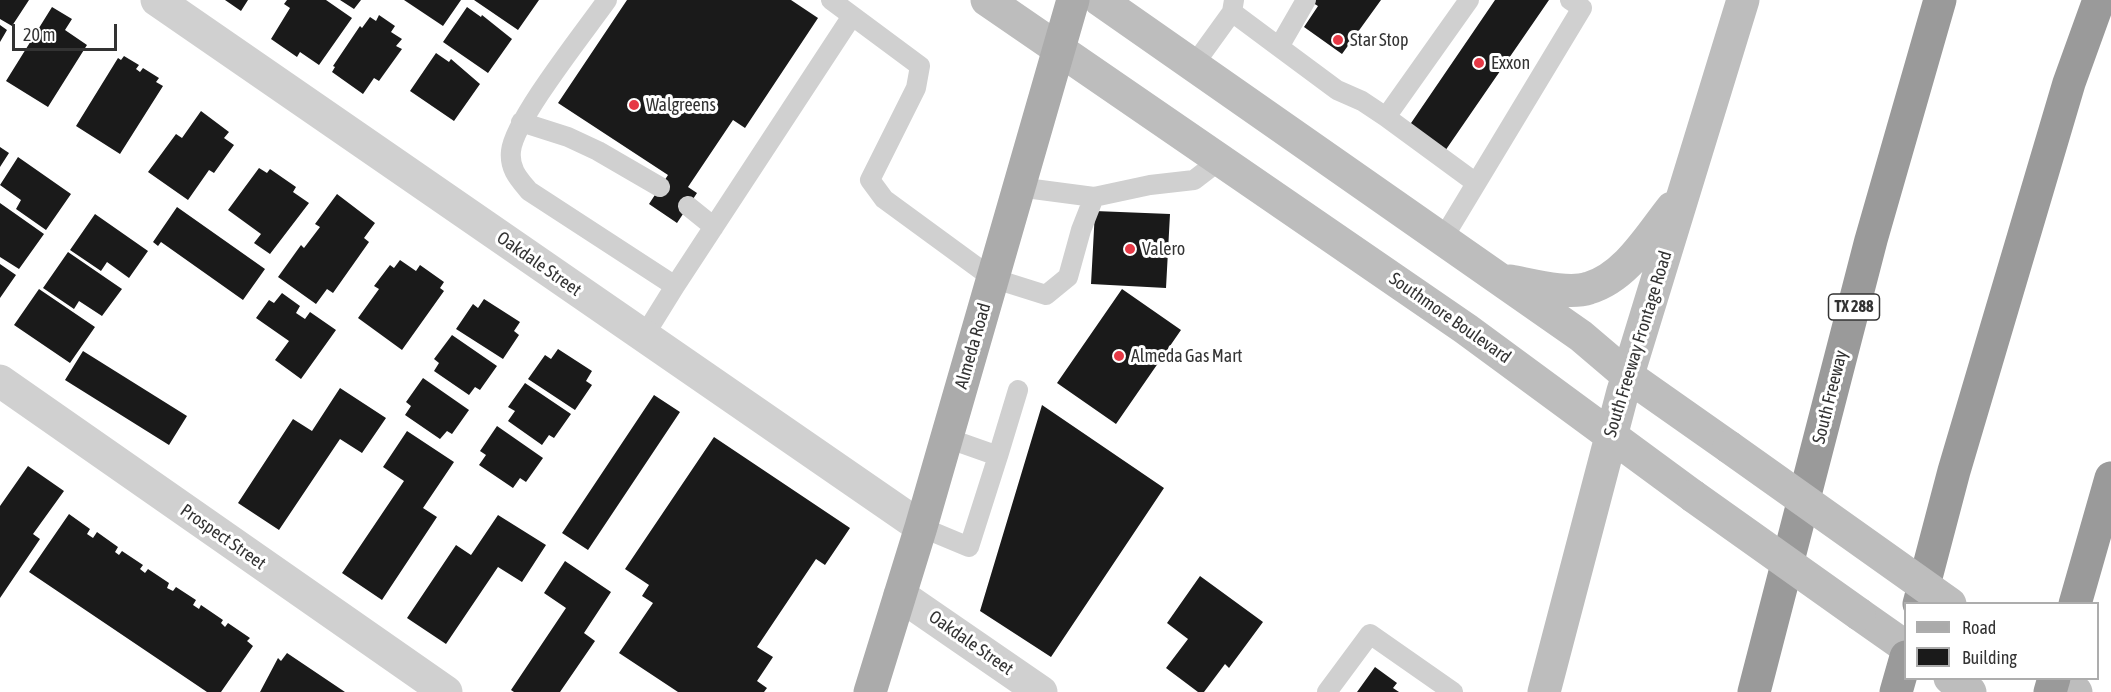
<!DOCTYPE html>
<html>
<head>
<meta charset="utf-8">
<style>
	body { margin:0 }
	#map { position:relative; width:2111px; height:692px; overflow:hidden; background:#fff; font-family:"Asap Condensed",sans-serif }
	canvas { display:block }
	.legend { position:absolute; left:1904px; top:602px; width:195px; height:78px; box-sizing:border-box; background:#fff; border:2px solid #adadad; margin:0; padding:8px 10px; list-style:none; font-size:18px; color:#333 }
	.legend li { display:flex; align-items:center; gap:12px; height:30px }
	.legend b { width:30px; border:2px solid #adadad }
	.scale { position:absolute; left:12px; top:24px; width:105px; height:27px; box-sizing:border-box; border:3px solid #333; border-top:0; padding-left:8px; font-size:18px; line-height:21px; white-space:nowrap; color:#333; -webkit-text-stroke:4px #fff; paint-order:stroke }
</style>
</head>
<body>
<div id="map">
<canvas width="2111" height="692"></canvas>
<ul class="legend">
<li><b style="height:8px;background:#ababab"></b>Road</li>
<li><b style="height:16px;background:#1a1a1a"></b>Building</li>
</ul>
<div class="scale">20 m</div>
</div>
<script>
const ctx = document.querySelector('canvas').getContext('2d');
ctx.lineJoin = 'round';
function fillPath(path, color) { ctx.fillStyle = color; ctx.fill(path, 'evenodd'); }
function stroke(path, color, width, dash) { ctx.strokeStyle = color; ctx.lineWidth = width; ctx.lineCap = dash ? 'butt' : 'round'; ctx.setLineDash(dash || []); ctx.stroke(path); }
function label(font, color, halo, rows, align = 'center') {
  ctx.font = font + ' "Asap Condensed",sans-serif'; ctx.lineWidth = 6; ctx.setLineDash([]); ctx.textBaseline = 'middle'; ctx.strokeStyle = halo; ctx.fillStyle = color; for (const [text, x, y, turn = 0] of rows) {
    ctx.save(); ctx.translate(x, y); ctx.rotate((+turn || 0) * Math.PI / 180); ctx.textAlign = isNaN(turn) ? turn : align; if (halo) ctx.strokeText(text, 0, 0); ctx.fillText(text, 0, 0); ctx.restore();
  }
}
const building = new Path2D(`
	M 0,0 L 29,0 L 12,26 L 0,19 Z
	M 225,0 L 248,0 L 241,11 Z
	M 287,0 L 326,0 L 352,18 L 319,65 L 300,52 L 297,57 L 271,39 L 290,8 L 284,4 Z
	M 340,0 L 361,0 L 354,9 Z
	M 404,0 L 461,0 L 443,26 Z
	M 474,0 L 539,0 L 518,30 Z
	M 627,0 L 791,0 L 818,18 L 745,128 L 733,120 L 688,187 L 697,193 L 677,223 L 649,204 L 668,175 L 558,103 Z
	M 1315,0 L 1381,0 L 1342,54 L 1304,27 L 1318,6 L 1313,3 Z
	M 1495,0 L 1549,0 L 1445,151 L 1409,126 Z
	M 52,7 L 72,19 L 65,30 L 87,45 L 48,107 L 6,81 Z
	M 467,7 L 481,17 L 482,15 L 512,39 L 488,73 L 443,42 Z
	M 379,15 L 395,26 L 391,32 L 402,39 L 396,46 L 402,49 L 379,81 L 374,78 L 363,94 L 332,72 L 335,67 L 333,66 L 360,26 L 362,28 L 370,17 L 376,21 Z
	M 0,25 L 7,30 L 0,42 Z
	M 436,53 L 449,62 L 451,59 L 480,84 L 454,121 L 410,91 Z
	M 124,56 L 139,65 L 136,69 L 140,72 L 143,68 L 159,78 L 156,82 L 163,86 L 120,154 L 76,126 L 118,58 L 121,60 Z
	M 201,111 L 229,132 L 224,138 L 234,145 L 214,173 L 209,170 L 188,200 L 148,172 L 176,134 L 182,138 Z
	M 0,147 L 9,153 L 0,167 Z
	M 18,157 L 71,194 L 46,230 L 16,209 L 21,200 L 0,185 Z
	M 259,168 L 267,173 L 270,169 L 296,187 L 293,192 L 309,203 L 270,254 L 254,243 L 261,234 L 228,210 Z
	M 337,194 L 375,223 L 364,238 L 369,242 L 333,293 L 327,289 L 316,304 L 278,277 L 301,245 L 304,248 L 320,227 L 315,224 Z
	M 0,203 L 44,234 L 19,269 L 0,257 Z
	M 177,207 L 265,269 L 243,300 L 161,242 L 158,246 L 153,242 Z
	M 1095,211 L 1170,214 L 1166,288 L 1091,284 Z
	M 95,214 L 148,251 L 129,278 L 107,262 L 101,271 L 70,250 Z
	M 68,252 L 122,289 L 102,316 L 79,301 L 74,309 L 43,288 Z
	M 400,260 L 416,271 L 420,265 L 444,282 L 440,288 L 444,291 L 402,350 L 358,318 L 379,289 L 374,286 L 390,265 L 394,268 Z
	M 0,264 L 16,275 L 0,298 Z
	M 39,289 L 95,327 L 70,363 L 14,325 Z
	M 1122,289 L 1181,330 L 1116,424 L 1057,383 Z
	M 282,293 L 300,306 L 296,313 L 305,319 L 310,312 L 336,330 L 301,379 L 275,360 L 289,341 L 256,318 L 269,300 L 274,303 Z
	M 484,299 L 520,322 L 514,331 L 519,335 L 503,359 L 456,329 L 473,304 L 478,308 Z
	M 452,335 L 497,366 L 480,390 L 475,387 L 469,395 L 434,371 L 439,363 L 434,359 Z
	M 558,349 L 592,371 L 586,381 L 592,385 L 575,410 L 528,379 L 545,355 L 551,359 Z
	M 83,351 L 187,416 L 169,445 L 65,380 Z
	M 423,378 L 469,410 L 452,434 L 447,431 L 440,439 L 405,415 L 411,406 L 406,402 Z
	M 525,383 L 571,414 L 554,438 L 549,435 L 542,445 L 508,421 L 515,411 L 508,407 Z
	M 340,388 L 386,418 L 362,453 L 340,439 L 279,530 L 238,503 L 293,419 L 312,431 Z
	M 654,395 L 680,412 L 588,550 L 562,533 Z
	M 1042,405 L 1164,488 L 1051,657 L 980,611 Z
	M 497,426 L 543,458 L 526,482 L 520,478 L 513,488 L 479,465 L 486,455 L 480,451 Z
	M 407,431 L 454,462 L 423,508 L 437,517 L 382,600 L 342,573 L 404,481 L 383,467 Z
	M 714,437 L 850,528 L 825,565 L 816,559 L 757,647 L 773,657 L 757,681 L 767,688 L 764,692 L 678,692 L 619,653 L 653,603 L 642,596 L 649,585 L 625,569 Z
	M 28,466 L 64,491 L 33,534 L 40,539 L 0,598 L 0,506 Z
	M 69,514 L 90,529 L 87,534 L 93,538 L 97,532 L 118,547 L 115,552 L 119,555 L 122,551 L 143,565 L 140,569 L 145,573 L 148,569 L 169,583 L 167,588 L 173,591 L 176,587 L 196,600 L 193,605 L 199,609 L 201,605 L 223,620 L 221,623 L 225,627 L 228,623 L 250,638 L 247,641 L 253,646 L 221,692 L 207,692 L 29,572 Z
	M 498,515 L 546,545 L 522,582 L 498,567 L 446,644 L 407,618 L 456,545 L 471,555 Z
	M 565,561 L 611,592 L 584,633 L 595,641 L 560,692 L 514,692 L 511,690 L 566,608 L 544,593 Z
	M 1200,576 L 1263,622 L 1229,668 L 1225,664 L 1204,692 L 1198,692 L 1166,668 L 1188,639 L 1167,623 Z
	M 287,653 L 345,692 L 260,692 L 278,658 L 281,661 Z
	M 1375,667 L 1397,683 L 1393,688 L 1399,692 L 1357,692 Z`);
const lane = new Path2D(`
	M 607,0 C 586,30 514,120 511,151 C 509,169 519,179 529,191 L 675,286 L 852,16
	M 831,0 L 920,66 L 916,88 L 870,180 L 884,199 L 992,278 L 1046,295 L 1068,277 L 1081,230 L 1094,197 L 1150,185 L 1194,180 L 1220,160
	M 1306,0 L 1279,47 L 1337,90 L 1362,101 L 1386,117
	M 1469,0 L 1386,117 L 1476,183
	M 1232,12 L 1279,47
	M 1193,66 L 1232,12 L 1234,0
	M 521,122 L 568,137 L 598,151 L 660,187
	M 1018,187 L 1094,197
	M 688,206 L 714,227
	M 1442,240 L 1582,8 L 1570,0
	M 644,336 L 675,286
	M 998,456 L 1018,390
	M 921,527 L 969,547 L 998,456 L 947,438
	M 1327,692 L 1370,634 L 1453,692`);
const street = new Path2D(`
	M 157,0 L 921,527
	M 0,381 L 446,692
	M 900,595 L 1041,692`);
const secondary = new Path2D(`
	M 987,0 L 1466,329 L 1693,496
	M 1100,0 L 1581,336 L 1628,376 L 1729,447
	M 1510,281 C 1532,285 1568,295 1589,288 C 1626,277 1649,237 1672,208
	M 1859,614 L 1906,647
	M 1950,678 L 1970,692
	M 2056,678 L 2076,692
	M 1544,692 L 1623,391 L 1743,0`);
const primary = new Path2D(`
	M 870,692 L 921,527 L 1073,0`);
const highway = new Path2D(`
	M 1919,604 L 1954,471 L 2069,83 L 2099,0
	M 2075,604 L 2111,478
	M 1754,692 L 1871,240 L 1940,0
	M 1896,692 L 1906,657
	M 2050,692 L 2054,678`);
const secondaryBridge = new Path2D(`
	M 1729,447 L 1950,604
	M 1693,496 L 1859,614`);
const markers = [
	[1338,40,6,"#e63946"],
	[1479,63,6,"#e63946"],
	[634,105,6,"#e63946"],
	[1130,249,6,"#e63946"],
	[1119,356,6,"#e63946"]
];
const shields = [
	[1854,307,51]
];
const shieldNames = [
	["TX 288",1854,307]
];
const poiNames = [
	["Star Stop",1350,40],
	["Exxon",1491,63],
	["Walgreens",646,105],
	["Valero",1142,249],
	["Almeda Gas Mart",1131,356]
];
const streetNames = [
	["Oakdale Street",539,264,35],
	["Southmore Boulevard",1450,318,35],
	["South Freeway Frontage Road",1638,344,-73],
	["Almeda Road",973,346,-74],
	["South Freeway",1830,397,-76],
	["Prospect Street",223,537,35],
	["Oakdale Street",971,643,35]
];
fillPath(building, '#1a1a1a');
stroke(lane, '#d0d0d0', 20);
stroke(street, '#d0d0d0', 33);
stroke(secondary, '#bdbdbd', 33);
stroke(primary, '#ababab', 33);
stroke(highway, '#9a9a9a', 33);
stroke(secondaryBridge, '#bdbdbd', 33);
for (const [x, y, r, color] of markers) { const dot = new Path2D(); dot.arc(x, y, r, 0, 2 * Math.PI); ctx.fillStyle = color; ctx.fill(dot); stroke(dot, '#fff', 2); }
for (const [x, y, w] of shields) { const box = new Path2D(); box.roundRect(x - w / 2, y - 13, w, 26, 4.5); ctx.fillStyle = '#fff'; ctx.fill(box); stroke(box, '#333', 1.5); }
label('bold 16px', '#333', null, shieldNames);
label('18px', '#333', '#fff', poiNames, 'left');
label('18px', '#333', '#fff', streetNames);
</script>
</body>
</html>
